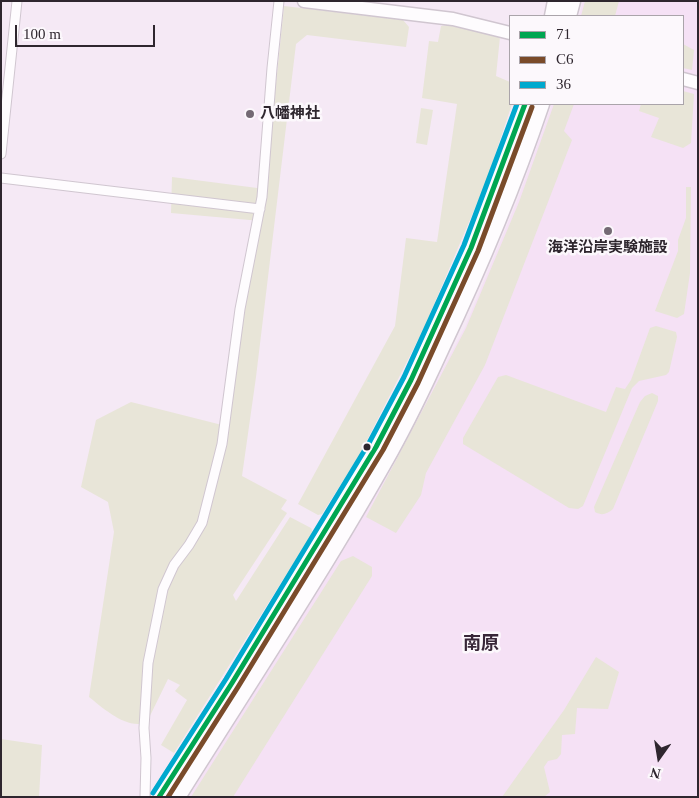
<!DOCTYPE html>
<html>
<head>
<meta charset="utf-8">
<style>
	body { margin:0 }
	#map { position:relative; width:699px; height:798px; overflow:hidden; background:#f5e9f5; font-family:"Times New Roman",serif }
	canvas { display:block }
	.frame { position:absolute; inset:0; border:2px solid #2e262e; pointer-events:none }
	.legend { position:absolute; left:509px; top:15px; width:175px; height:90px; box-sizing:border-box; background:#fcf8fc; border:1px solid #aaa4aa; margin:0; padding:6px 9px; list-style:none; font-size:15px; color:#2e262e }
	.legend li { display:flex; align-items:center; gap:10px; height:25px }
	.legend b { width:25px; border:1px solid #aaa4aa }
	.north { position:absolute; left:634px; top:733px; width:50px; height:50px; -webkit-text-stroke:4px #fcf8fc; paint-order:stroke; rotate:193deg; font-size:14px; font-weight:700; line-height:20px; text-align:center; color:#2e262e }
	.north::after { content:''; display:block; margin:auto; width:18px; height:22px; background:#2e262e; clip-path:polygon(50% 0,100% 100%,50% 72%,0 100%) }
	.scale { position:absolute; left:15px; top:25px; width:140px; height:22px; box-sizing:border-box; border:2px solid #2e262e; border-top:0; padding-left:6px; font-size:15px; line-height:18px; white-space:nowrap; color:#2e262e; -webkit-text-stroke:4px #fcf8fc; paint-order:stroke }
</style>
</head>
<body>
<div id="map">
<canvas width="699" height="798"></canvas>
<div class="frame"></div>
<ul class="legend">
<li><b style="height:6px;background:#00a651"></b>71</li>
<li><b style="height:6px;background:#7a4b2a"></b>C6</li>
<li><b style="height:6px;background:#00a9ce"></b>36</li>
</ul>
<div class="north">N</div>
<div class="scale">100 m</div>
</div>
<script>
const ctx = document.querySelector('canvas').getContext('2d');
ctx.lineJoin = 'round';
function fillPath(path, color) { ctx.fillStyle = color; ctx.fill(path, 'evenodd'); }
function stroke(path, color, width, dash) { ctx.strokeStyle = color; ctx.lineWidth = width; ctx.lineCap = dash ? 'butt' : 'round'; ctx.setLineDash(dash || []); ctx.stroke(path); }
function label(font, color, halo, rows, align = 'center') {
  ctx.font = font + ' "Times New Roman","Noto Sans JP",serif'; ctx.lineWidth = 5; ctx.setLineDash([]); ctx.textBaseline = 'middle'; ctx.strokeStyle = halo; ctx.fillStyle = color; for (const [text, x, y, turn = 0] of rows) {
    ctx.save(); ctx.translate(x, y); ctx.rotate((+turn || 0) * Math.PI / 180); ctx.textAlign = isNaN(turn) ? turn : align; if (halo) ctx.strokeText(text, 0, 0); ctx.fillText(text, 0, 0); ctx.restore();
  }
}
const built = new Path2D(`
	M 583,1 L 698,1 L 698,797 L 188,797 L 337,561 L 362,518 L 465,327 L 517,201 L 552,104 L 683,104 L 683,16 L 579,16 Z`);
const green = new Path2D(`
	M 585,1 L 619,1 L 615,16 L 581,16 Z
	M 284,6 L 403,20 L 409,27 L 406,47 L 307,35 L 296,44 L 256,377 L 242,476 L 287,500 L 281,509 L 287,513 L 233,595 L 236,601 L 290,517 L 311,528 L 313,532 L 174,753 L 161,745 L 187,700 L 175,691 L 180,685 L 168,679 L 147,722 C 128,731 103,708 89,697 L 114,532 L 108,502 L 81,487 L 96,420 L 131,402 L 222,425 L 261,221 L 171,213 L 172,177 L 265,189 Z
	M 447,25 L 500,37 L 496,76 L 510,82 L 510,104 L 512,104 L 486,182 L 424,328 L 360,454 L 322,514 L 318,515 L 298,504 L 395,326 L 406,238 L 437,242 L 457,104 L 422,98 L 429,41 L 438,42 L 441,26 Z
	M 683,44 L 694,50 L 692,70 L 683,68 Z
	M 683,91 L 694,94 L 691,143 L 683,148 L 651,137 L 659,118 L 639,111 L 641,104 L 683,104 Z
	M 554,104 L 574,104 L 564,131 L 572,140 L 485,365 L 426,473 L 421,495 L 396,533 L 366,517 L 466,328 L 519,202 Z
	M 421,108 L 433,110 L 427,145 L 416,143 Z
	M 686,187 L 691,187 L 690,273 L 684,314 L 677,318 L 655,311 L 678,251 L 678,240 L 686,218 Z
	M 656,326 L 676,332 L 677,337 L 669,372 L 666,375 L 639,381 L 632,388 L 583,506 L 578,509 L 569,508 L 463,444 L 463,438 L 498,377 L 506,375 L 606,412 L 616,387 L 625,389 L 631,380 L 650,328 Z
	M 652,393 L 658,396 L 658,401 L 613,509 C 607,514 602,516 595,512 L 594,507 L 640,402 L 645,396 Z
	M 353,556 L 372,567 L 372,576 L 233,797 L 191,797 L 341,561 Z
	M 596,657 L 619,672 L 608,709 L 577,708 L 575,734 L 562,735 L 561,754 L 557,759 L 548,761 L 544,767 L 550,792 L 544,797 L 502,797 L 564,710 Z
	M 1,739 L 42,745 L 39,797 L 1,797 Z`);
const street = new Path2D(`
	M 1,154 L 17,1
	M 1,178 L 260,209
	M 145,797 L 146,758 L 144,728 L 148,663 L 163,589 L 174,565 L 189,545 L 202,523 L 222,444 L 240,309 L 262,197 L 272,68 L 279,1`);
const secondary = new Path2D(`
	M 304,1 L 453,19 L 510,33
	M 683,79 L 698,83`);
const highway = new Path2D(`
	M 553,16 L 556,1
	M 568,16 L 572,1
	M 159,797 L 232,683 L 376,447 L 411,380 L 471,248 L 525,104
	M 177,797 C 249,682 324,569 390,451 C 409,417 425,383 441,348 C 479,268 513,187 541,104`);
const bus1 = new Path2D(`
	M 159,797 L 232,683 L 376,447 L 411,380 L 471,248 L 525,104`);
const bus2 = new Path2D(`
	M 168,797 L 238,687 L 383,450 L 418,383 L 478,251 L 532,107`);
const bus3 = new Path2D(`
	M 153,793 L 226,679 L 369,443 L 404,377 L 464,245 L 517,104`);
const markers = [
	[250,114,5,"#746a74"],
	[608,231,5,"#746a74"],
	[367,447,4.5,"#2e262e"]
];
const poiNames = [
	["八幡神社",260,114],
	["海洋沿岸実験施設",608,248,"center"]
];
const quarterNames = [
	["南原",481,644]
];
fillPath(built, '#f5e1f5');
fillPath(green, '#e8e5d8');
stroke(street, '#d0c6d0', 11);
stroke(secondary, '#d0c6d0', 15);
stroke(highway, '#d0c6d0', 19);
stroke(street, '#fefcfe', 9);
stroke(secondary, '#fefcfe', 12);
stroke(highway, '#fefcfe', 16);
stroke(bus1, '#00a651', 5);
stroke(bus2, '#7a4b2a', 5);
stroke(bus3, '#00a9ce', 5);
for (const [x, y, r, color] of markers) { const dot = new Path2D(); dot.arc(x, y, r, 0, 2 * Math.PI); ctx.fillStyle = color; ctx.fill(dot); stroke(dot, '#fcf8fc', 2); }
label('bold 15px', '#2e262e', '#fcf8fc', poiNames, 'left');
label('bold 18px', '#382738', '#fcf8fc', quarterNames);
</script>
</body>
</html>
